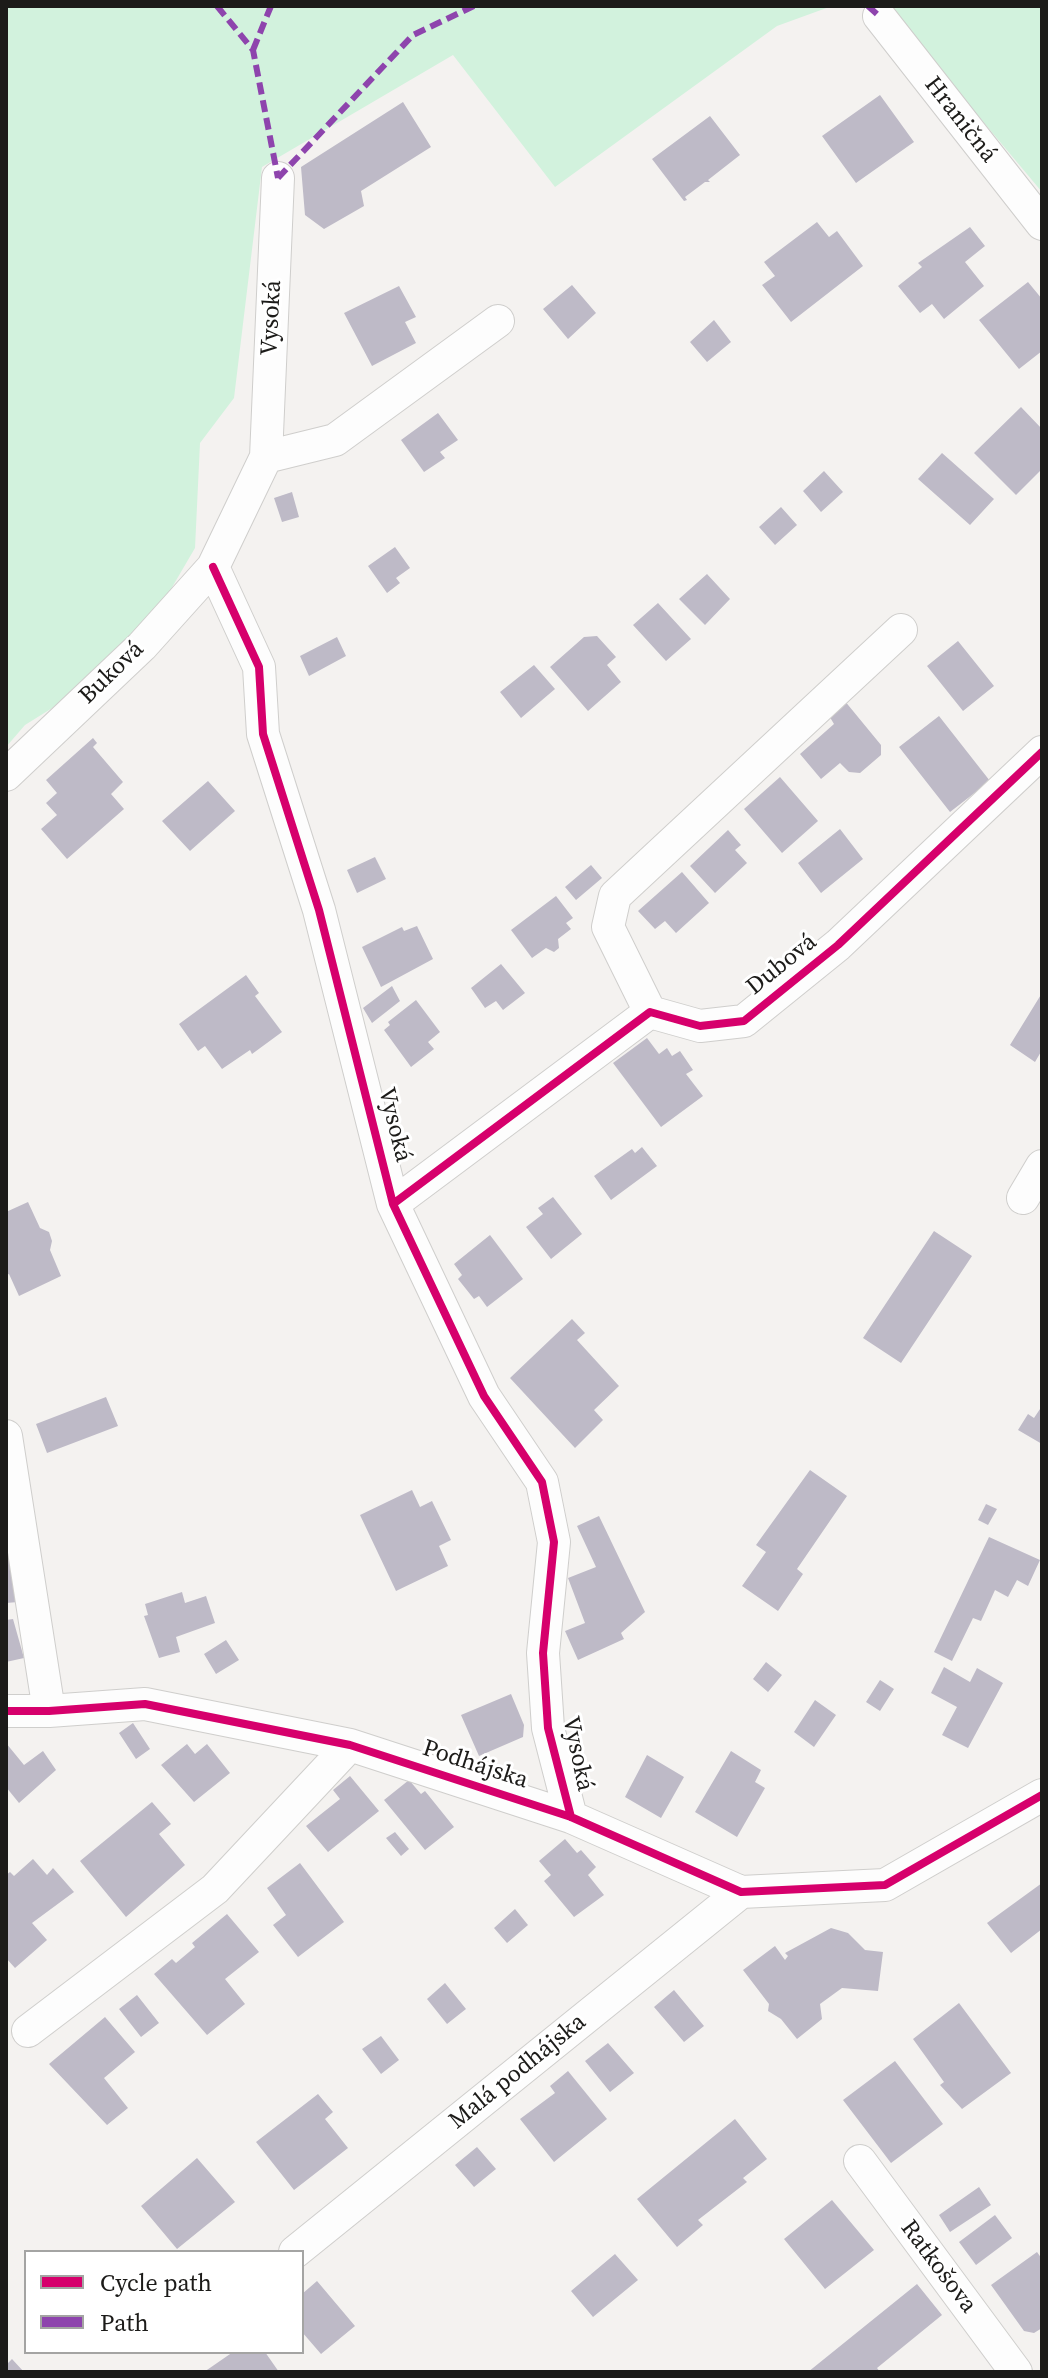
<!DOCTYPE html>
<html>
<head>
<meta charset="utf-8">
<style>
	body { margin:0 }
	#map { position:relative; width:1048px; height:2378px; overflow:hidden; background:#f4f2f0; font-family:"Source Serif 4",serif }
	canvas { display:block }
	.frame { position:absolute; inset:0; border:8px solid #1c1b19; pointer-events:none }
	.legend { position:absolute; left:24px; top:2250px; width:280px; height:104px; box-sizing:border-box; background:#fff; border:2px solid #a4a4a3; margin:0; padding:10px 14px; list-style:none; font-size:24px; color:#1c1b19 }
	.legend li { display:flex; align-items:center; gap:16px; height:40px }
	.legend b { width:40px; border:2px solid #a4a4a3 }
</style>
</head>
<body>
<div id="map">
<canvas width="1048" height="2378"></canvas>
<div class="frame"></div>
<ul class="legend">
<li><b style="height:10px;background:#d6006c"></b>Cycle path</li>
<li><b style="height:10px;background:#8e44ad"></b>Path</li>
</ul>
</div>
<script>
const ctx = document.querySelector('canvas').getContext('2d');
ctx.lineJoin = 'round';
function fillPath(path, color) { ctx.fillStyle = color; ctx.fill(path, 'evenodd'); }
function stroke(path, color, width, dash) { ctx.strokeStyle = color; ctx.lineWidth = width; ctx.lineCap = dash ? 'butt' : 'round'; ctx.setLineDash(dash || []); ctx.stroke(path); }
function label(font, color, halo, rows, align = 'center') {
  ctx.font = font + ' "Source Serif 4",serif'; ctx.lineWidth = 6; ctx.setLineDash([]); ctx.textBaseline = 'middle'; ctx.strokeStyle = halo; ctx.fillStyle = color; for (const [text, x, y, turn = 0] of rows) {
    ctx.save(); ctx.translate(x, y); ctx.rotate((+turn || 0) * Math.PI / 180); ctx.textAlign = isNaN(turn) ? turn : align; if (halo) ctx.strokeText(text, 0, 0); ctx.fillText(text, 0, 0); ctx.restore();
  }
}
const green = new Path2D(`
	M 6,6 L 832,6 L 777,26 L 555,187 L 453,55 L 262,167 L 234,398 L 200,443 L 195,548 L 150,625 L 86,687 L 25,725 L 6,747 Z
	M 886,6 L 1042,6 L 1042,192 Z`);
const building = new Path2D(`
	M 880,95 L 914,142 L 856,183 L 822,136 Z
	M 403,102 L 431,147 L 361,191 L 364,206 L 324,229 L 305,215 L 301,167 Z
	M 710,116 L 740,155 L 708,180 L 710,182 L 705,182 L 685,197 L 687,200 L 684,201 L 652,159 Z
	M 817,222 L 829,237 L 837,231 L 863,266 L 791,322 L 762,285 L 775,276 L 764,262 Z
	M 970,227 L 985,246 L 965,262 L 984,286 L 944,319 L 932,304 L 920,313 L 898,286 L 922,267 L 918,263 Z
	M 1028,282 L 1042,299 L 1042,351 L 1019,369 L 979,320 Z
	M 572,285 L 596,313 L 568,339 L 543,309 Z
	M 399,286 L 416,317 L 405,322 L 416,343 L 372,366 L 344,313 Z
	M 714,320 L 731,342 L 707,362 L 690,342 Z
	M 1021,407 L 1042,429 L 1042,469 L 1016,495 L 974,453 Z
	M 438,413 L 458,440 L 440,452 L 445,458 L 424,472 L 401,440 Z
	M 942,453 L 994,499 L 970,525 L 918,479 Z
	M 824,471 L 843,492 L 821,512 L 803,491 Z
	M 292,492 L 299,517 L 282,522 L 274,498 Z
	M 781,507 L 797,525 L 775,545 L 759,527 Z
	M 395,547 L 410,568 L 396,578 L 400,583 L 387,593 L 368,566 Z
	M 707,574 L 730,599 L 705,625 L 679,599 Z
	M 658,603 L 691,639 L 666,661 L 633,625 Z
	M 597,636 L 616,657 L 607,665 L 621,682 L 588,711 L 550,667 L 584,637 Z
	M 337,637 L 346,656 L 309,676 L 300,656 Z
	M 958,641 L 994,686 L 963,711 L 927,666 Z
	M 534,665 L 555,689 L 521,718 L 500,692 Z
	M 844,700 L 881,745 L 881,755 L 860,773 L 849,772 L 840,763 L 821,779 L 800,754 L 834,724 L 828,714 Z
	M 939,716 L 990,781 L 950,812 L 899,747 Z
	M 93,738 L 97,743 L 93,747 L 123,782 L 111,794 L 124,809 L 67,859 L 41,829 L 57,815 L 46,803 L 57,793 L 46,780 Z
	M 780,777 L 818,821 L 782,853 L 744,809 Z
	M 208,781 L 235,811 L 190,851 L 162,821 Z
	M 840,829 L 863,859 L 821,893 L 798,863 Z
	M 728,830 L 741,845 L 735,850 L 747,863 L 715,893 L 690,866 Z
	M 375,857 L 386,879 L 357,893 L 347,870 Z
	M 591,865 L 602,878 L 576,900 L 565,887 Z
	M 682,872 L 709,903 L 676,933 L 665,921 L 655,929 L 638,911 Z
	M 556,896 L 573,918 L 566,923 L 571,929 L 558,939 L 559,948 L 554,952 L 546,948 L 532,958 L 511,930 Z
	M 417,926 L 433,959 L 381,987 L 362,947 L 402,927 L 404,931 Z
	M 501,964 L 525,993 L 503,1010 L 496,1001 L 485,1008 L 471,988 Z
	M 246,975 L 259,993 L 255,996 L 282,1032 L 252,1054 L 250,1050 L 222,1069 L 205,1046 L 198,1051 L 179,1024 Z
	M 392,986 L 400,1001 L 372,1023 L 363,1008 Z
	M 1042,993 L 1042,1050 L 1035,1062 L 1010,1045 Z
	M 416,1000 L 440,1032 L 428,1042 L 434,1049 L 411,1067 L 384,1030 L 390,1025 L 388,1022 Z
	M 647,1038 L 659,1054 L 667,1048 L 672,1056 L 680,1051 L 693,1070 L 686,1074 L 703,1096 L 661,1127 L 613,1063 Z
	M 642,1147 L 657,1166 L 611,1200 L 594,1176 L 632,1149 L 635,1153 Z
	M 553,1197 L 582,1234 L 551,1259 L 526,1227 L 543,1214 L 538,1208 Z
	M 28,1202 L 40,1228 L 49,1232 L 52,1241 L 50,1250 L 61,1276 L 19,1296 L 9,1274 L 6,1275 L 6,1212 Z
	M 934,1231 L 972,1256 L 901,1363 L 863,1338 Z
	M 490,1235 L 523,1279 L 487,1307 L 479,1296 L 474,1299 L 458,1279 L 462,1275 L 454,1264 Z
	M 572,1319 L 585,1333 L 577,1340 L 619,1386 L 594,1410 L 603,1420 L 575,1448 L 510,1378 Z
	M 106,1397 L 118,1426 L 47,1453 L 36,1424 Z
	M 1042,1406 L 1042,1444 L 1018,1430 L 1028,1414 L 1034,1418 Z
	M 810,1470 L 847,1496 L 797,1569 L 803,1574 L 778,1611 L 742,1586 L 766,1552 L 756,1545 Z
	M 412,1490 L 420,1507 L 432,1501 L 451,1540 L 439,1546 L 448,1566 L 396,1591 L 360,1515 Z
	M 986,1504 L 997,1509 L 988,1525 L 978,1520 Z
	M 599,1516 L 645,1612 L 621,1633 L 624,1639 L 578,1660 L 565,1631 L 585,1623 L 568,1578 L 596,1567 L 577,1526 Z
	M 989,1537 L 1040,1560 L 1028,1586 L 1017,1580 L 1008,1597 L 995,1590 L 981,1621 L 973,1618 L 952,1661 L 934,1652 Z
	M 6,1538 L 18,1602 L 6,1603 Z
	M 182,1592 L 185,1603 L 206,1596 L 215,1623 L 176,1637 L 180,1652 L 159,1658 L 144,1616 L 148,1615 L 145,1604 Z
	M 13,1619 L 24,1658 L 6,1662 L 6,1620 Z
	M 226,1640 L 239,1660 L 216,1674 L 204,1654 Z
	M 766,1662 L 782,1675 L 768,1692 L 753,1679 Z
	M 944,1667 L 970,1682 L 977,1668 L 1003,1683 L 968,1748 L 942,1735 L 957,1707 L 931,1693 Z
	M 880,1680 L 894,1689 L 880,1711 L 866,1702 Z
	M 511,1694 L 524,1725 L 523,1737 L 479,1756 L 461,1715 Z
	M 815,1700 L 836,1715 L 814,1747 L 794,1732 Z
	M 133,1723 L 150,1749 L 136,1759 L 119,1733 Z
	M 6,1743 L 24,1765 L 43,1751 L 56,1770 L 19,1803 L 6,1787 Z
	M 187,1744 L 195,1754 L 207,1744 L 230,1773 L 194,1802 L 161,1765 Z
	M 731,1751 L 761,1770 L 755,1782 L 765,1788 L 737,1837 L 695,1812 Z
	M 647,1755 L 684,1777 L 661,1818 L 625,1797 Z
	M 350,1776 L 379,1811 L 328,1852 L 306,1826 L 340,1799 L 333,1790 Z
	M 409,1780 L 421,1794 L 425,1791 L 454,1827 L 425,1850 L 384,1800 Z
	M 152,1802 L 171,1824 L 159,1834 L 185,1865 L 126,1917 L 80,1861 Z
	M 395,1832 L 409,1849 L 401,1856 L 386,1838 Z
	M 565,1839 L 577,1853 L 581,1850 L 596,1867 L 588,1875 L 604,1895 L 574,1917 L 544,1881 L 551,1875 L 539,1861 Z
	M 33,1859 L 47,1875 L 53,1868 L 74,1892 L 32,1923 L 47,1940 L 15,1968 L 6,1958 L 6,1875 L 10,1872 L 14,1876 Z
	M 300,1863 L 344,1922 L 298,1957 L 273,1925 L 286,1915 L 267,1888 Z
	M 1042,1883 L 1042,1929 L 1011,1953 L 987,1923 Z
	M 515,1909 L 528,1925 L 507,1943 L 494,1928 Z
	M 227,1914 L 259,1952 L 225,1979 L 245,2004 L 207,2035 L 154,1974 L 172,1959 L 176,1963 L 195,1947 L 192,1943 Z
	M 831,1928 L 848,1933 L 865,1950 L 883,1952 L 878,1991 L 842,1988 L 820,2004 L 822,2019 L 797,2039 L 781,2019 L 768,2011 L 769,2004 L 743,1970 L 775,1946 L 785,1960 L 788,1956 L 785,1953 Z
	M 445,1983 L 466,2009 L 447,2024 L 427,1999 Z
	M 674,1990 L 704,2026 L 684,2042 L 654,2007 Z
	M 137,1995 L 159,2023 L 141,2037 L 119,2009 Z
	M 959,2003 L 1011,2073 L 962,2109 L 940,2085 L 944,2082 L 913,2039 Z
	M 105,2017 L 135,2052 L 104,2078 L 128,2108 L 107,2125 L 49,2064 Z
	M 381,2036 L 399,2060 L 381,2074 L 362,2049 Z
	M 608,2043 L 634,2073 L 610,2092 L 585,2061 Z
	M 895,2061 L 943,2124 L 891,2163 L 843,2100 Z
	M 568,2071 L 607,2119 L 554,2162 L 520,2119 L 555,2093 L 550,2086 Z
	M 318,2094 L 333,2112 L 325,2119 L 348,2148 L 294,2190 L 256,2142 Z
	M 735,2119 L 767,2159 L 743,2178 L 747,2182 L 698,2220 L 703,2225 L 677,2247 L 637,2199 Z
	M 477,2147 L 496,2169 L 474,2187 L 455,2165 Z
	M 197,2158 L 235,2202 L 177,2249 L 141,2206 Z
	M 979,2187 L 991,2205 L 950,2232 L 939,2215 Z
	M 832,2200 L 874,2250 L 825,2289 L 784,2239 Z
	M 995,2215 L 1012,2238 L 976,2265 L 959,2242 Z
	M 1037,2252 L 1042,2259 L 1042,2328 L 1034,2333 L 1024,2331 L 991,2285 Z
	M 615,2254 L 638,2280 L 593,2317 L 571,2291 Z
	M 317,2281 L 355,2326 L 321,2354 L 302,2332 L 302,2294 Z
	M 917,2284 L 942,2315 L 877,2368 L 880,2372 L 808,2372 Z
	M 233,2352 L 265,2352 L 279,2372 L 204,2372 Z
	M 12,2359 L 24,2372 L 6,2372 L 6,2365 Z`);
const street = new Path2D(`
	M 879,16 L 1042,224
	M 266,457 L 335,440 L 498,321
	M 213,567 L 259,667 L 263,734 L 319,910 L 393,1204 L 484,1396 L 542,1482 L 554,1542 L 543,1653 L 548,1728 L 571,1817
	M 6,775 L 142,646 L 213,567 L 266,457 L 278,178
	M 650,1012 L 608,927 L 615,896 L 901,630
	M 1023,1198 L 1042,1166
	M 393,1204 L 650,1012 L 700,1026 L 744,1021 L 838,945 L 1042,752
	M 6,1436 L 49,1711
	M 6,1711 L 49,1711 L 145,1704 L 350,1745 L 571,1817 L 741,1892 L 885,1885 L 1042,1795
	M 28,2031 L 215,1889 L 350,1745
	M 860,2161 L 1016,2372
	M 295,2252 L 741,1892`);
const quiet = new Path2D(`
	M 217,6 L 253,50 L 278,178
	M 868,6 L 879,16
	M 253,50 L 271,6
	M 278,178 L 413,35 L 474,6`);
const cycleway = new Path2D(`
	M 213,567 L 259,667 L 263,734 L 319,910 L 393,1204 L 484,1396 L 542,1482 L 554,1542 L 543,1653 L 548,1728 L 571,1817
	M 393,1204 L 650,1012 L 700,1026 L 744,1021 L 838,945 L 1042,752
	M 6,1711 L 49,1711 L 145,1704 L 350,1745 L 571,1817 L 741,1892 L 885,1885 L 1042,1795`);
const streetNames = [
	["Hraničná",960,120,52],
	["Vysoká",272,318,-87],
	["Buková",112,673,-44],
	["Dubová",782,965,-39],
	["Vysoká",394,1125,76],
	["Vysoká",577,1754,78],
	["Podhájska",475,1765,18],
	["Malá podhájska",518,2072,-39],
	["Ratkošova",938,2267,53]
];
fillPath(green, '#d2f2dd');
fillPath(building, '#bebac7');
stroke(street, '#cfcecc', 34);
stroke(street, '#fdfdfd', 32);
stroke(quiet, '#8e44ad', 6, [12, 6]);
stroke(cycleway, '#d6006c', 8);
label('24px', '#1c1b19', '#fff', streetNames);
</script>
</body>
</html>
